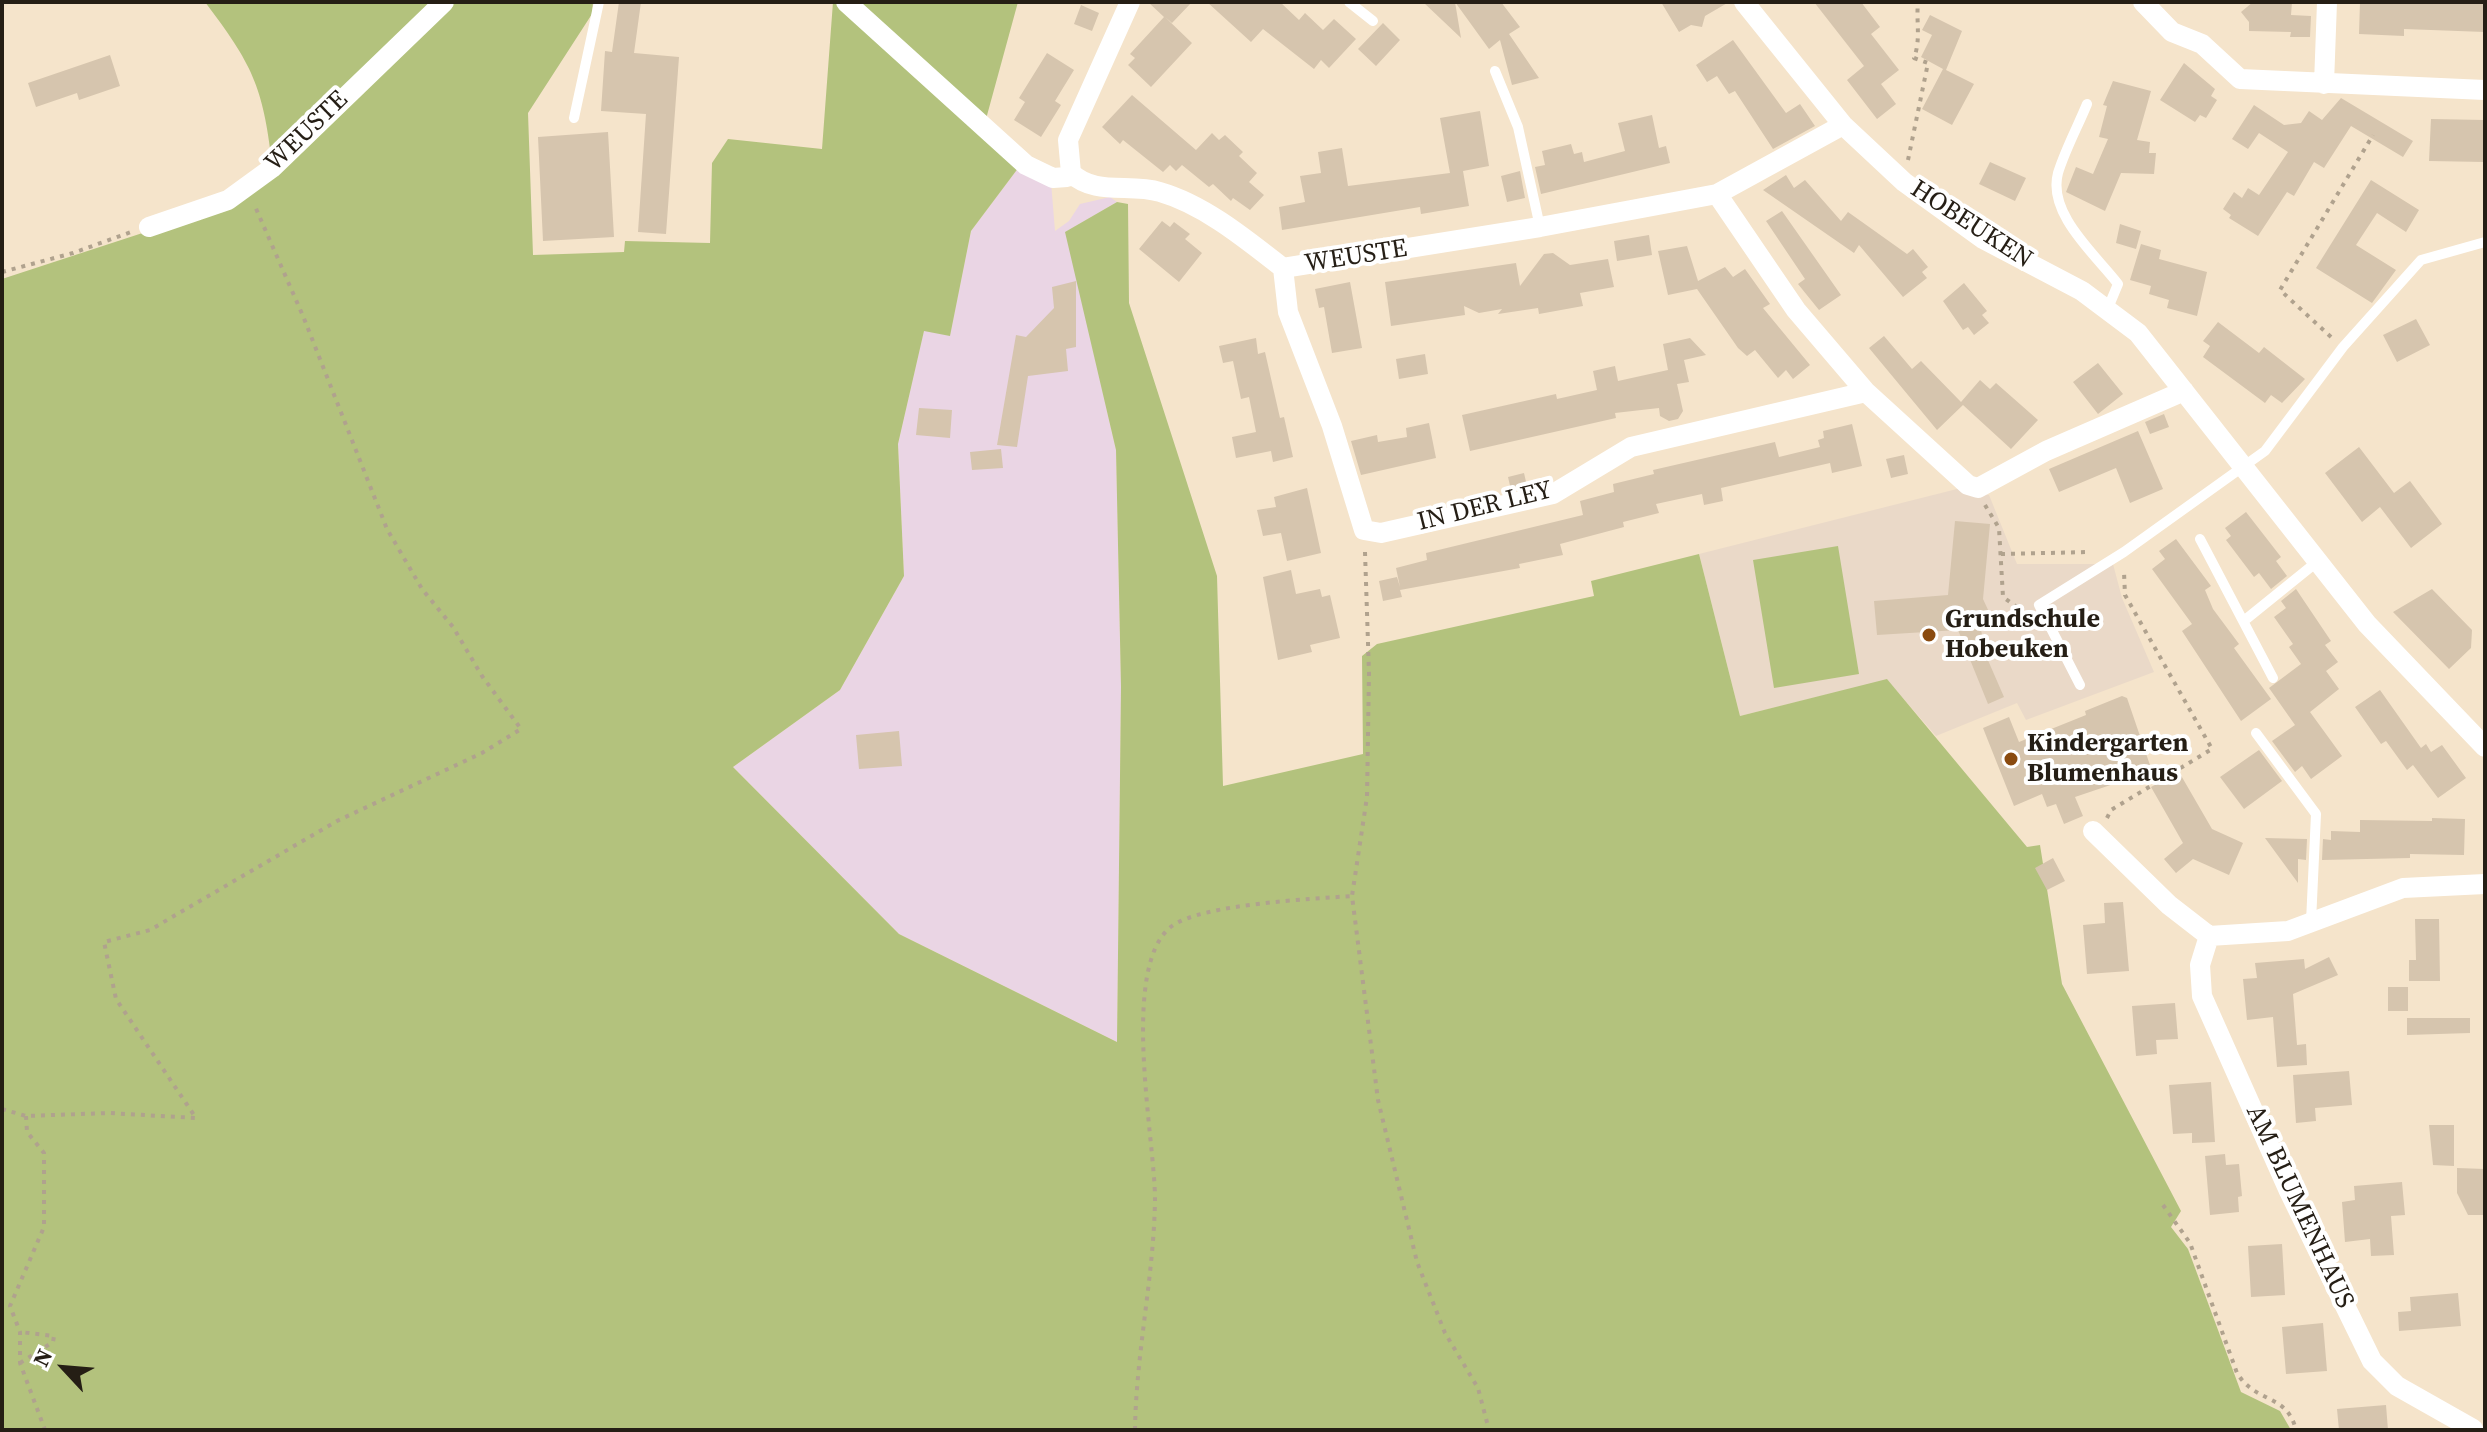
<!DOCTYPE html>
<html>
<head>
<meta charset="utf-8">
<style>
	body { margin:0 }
	#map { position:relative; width:2487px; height:1432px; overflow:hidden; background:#f5e4cb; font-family:"Source Serif 4",serif }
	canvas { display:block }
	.frame { position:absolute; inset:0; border:4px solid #251e15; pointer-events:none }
	.north { position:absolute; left:24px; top:1328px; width:80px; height:80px; -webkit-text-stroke:6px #fff; paint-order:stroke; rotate:296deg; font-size:22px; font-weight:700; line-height:32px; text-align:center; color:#251e15 }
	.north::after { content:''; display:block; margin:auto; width:28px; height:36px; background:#251e15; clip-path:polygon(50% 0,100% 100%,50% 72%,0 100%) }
</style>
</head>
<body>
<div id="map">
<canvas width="2487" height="1432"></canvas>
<div class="frame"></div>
<div class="north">N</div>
</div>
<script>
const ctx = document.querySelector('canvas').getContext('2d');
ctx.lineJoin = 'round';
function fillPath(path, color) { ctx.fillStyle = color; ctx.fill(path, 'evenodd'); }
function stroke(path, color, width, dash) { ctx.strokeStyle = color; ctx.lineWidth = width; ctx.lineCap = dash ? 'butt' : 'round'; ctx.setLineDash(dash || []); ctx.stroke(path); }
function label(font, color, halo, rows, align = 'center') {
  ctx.font = font + ' "Source Serif 4",serif'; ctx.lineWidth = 8; ctx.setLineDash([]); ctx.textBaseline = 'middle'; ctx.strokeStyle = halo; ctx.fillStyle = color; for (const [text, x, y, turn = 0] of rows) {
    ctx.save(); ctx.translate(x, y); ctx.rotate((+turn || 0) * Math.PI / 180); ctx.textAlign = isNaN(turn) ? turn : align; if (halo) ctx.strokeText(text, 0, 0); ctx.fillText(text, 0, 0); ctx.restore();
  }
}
const commercial = new Path2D(`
	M 1019,167 L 1051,182 L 1055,231 L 1069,221 L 1080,204 L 1110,197 L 1117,202 L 1066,232 L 1116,450 L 1121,688 L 1117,1042 L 899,934 L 733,767 L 840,690 L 904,576 L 898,444 L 924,330 L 950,335 L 971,231 Z`);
const education = new Path2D(`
	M 1961,488 L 1989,495 L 2017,564 L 2113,564 L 2122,598 L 2154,672 L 2026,720 L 2017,703 L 1936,736 L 1887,680 L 1740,716 L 1699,554 Z`);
const green = new Path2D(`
	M 205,2 L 439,2 L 272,163 C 263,86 252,64 205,2 Z
	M 452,2 L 593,2 L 592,14 L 528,113 L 533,255 L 624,252 L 625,241 L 710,243 L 712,163 L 728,139 L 822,149 L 833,2 L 838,2 L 1019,167 L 971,231 L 950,336 L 924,331 L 898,444 L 904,576 L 840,690 L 733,767 L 899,934 L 1117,1042 L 1121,687 L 1116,450 L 1065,232 L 1117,202 L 1128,204 L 1129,303 L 1217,576 L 1223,786 L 1363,754 L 1362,656 L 1377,644 L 1594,596 L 1591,581 L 1699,554 L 1740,716 L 1887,679 L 2027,847 L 2040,845 L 2062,984 L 2181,1211 L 2171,1227 L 2188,1249 L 2241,1392 L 2280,1411 L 2291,1430 L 2,1430 L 2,279 L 225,206 Z
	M 854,2 L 1018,2 L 986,119 Z
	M 1838,546 L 1859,674 L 1774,688 L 1753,560 Z`);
const building = new Path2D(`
	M 619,2 L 641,2 L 634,53 L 679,57 L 666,234 L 638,232 L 646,114 L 601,111 L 605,51 L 612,52 Z
	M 1148,2 L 1192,2 L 1172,23 L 1165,17 L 1192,43 L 1151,87 L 1128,65 L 1135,58 L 1130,54 L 1164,17 Z
	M 1207,2 L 1280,2 L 1299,20 L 1305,13 L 1323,30 L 1334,19 L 1356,39 L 1329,68 L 1321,60 L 1314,69 L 1263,29 L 1251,42 Z
	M 1423,2 L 1455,2 L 1461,38 Z
	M 1455,2 L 1501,2 L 1520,27 L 1509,34 L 1539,78 L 1512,85 L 1500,40 L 1489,49 Z
	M 1661,2 L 1729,2 L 1705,16 L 1702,27 L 1691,25 L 1679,32 Z
	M 1814,2 L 1861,2 L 1880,27 L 1871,34 L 1899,70 L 1881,84 L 1896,104 L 1877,119 L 1847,80 L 1864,66 Z
	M 2253,2 L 2292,2 L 2291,15 L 2311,16 L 2310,37 L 2290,37 L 2291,32 L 2249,31 L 2249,22 L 2241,12 Z
	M 2360,2 L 2485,2 L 2485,32 L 2404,29 L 2404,36 L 2359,34 Z
	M 1081,5 L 1099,13 L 1092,31 L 1074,24 Z
	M 1930,15 L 1962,31 L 1946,70 L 1974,84 L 1952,125 L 1922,109 L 1943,69 L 1921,57 L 1932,35 L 1922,30 Z
	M 1383,23 L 1400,40 L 1376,66 L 1358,49 Z
	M 1733,40 L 1786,113 L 1800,104 L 1815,126 L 1773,149 L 1735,91 L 1729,94 L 1717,76 L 1707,82 L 1696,65 Z
	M 1047,53 L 1074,70 L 1055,101 L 1061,105 L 1041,137 L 1014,120 L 1025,102 L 1019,98 Z
	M 110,55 L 120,86 L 79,100 L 77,93 L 36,107 L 28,83 Z
	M 2184,63 L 2215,89 L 2211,96 L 2217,100 L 2206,118 L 2200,115 L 2195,122 L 2160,100 Z
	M 2113,81 L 2151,91 L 2137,140 L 2150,142 L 2149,153 L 2156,153 L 2154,174 L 2121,173 L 2105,211 L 2066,192 L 2076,167 L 2093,174 L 2108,139 L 2099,137 L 2107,106 L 2103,105 Z
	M 1132,95 L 1196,150 L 1212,133 L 1219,140 L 1225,135 L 1243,152 L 1239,156 L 1257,173 L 1249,182 L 1264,195 L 1250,210 L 1233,198 L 1231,201 L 1213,184 L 1209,187 L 1182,165 L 1176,171 L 1170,165 L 1163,172 L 1123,140 L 1120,144 L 1102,127 Z
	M 2341,98 L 2413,141 L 2403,157 L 2351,126 L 2324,168 L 2314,162 L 2294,196 L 2287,192 L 2258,236 L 2229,218 L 2231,215 L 2223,209 L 2234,192 L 2242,198 L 2248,188 L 2259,195 L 2288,152 L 2259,133 L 2248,149 L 2232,139 L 2254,105 L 2284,125 L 2301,123 L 2309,111 L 2322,120 Z
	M 1480,111 L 1489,166 L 1463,171 L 1469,206 L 1421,214 L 1420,207 L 1282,230 L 1279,207 L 1305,202 L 1300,176 L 1321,173 L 1318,152 L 1342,148 L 1348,186 L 1450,173 L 1440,118 Z
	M 1652,115 L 1659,148 L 1666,146 L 1670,163 L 1541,194 L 1535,167 L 1545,165 L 1542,151 L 1571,144 L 1574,154 L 1582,152 L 1584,162 L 1625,151 L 1618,123 Z
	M 2431,119 L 2485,120 L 2485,162 L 2429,161 Z
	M 608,132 L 614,237 L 543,241 L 538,137 Z
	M 1990,162 L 2026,178 L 2015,201 L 1979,184 Z
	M 1520,171 L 1525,198 L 1507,202 L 1501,176 Z
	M 1786,175 L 1794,188 L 1805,180 L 1841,221 L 1848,212 L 1907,254 L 1913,249 L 1928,267 L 1922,272 L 1927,278 L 1903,297 L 1859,245 L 1854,253 L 1763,190 Z
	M 2371,180 L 2419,210 L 2406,232 L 2377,213 L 2356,245 L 2396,270 L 2372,303 L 2316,268 Z
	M 1782,211 L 1841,295 L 1819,310 L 1798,284 L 1805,279 L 1766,221 Z
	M 1162,221 L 1170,227 L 1174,222 L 1190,234 L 1185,239 L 1202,253 L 1179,282 L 1139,249 Z
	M 2120,224 L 2141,231 L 2136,249 L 2116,243 Z
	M 1649,235 L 1652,255 L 1617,261 L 1614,241 Z
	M 2141,244 L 2161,250 L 2159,259 L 2207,272 L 2197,316 L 2167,308 L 2169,300 L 2149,294 L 2151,286 L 2130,280 Z
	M 1687,246 L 1698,281 L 1725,267 L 1733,277 L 1745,269 L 1770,304 L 1763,308 L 1810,365 L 1793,379 L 1786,370 L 1778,378 L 1755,350 L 1747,356 L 1738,348 L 1697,289 L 1668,295 L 1658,251 Z
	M 1553,253 L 1570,265 L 1608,259 L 1614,287 L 1580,293 L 1583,306 L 1539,314 L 1538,308 L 1498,314 L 1502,309 L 1479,313 L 1464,306 L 1465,315 L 1391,326 L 1385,282 L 1516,263 L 1520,286 L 1544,254 Z
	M 1076,281 L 1076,347 L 1066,349 L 1068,371 L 1028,376 L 1017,447 L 997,445 L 1016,335 L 1026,337 L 1054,308 L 1052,287 Z
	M 1350,282 L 1362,348 L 1332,353 L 1324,307 L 1319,308 L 1315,289 Z
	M 1964,283 L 1987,311 L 1982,315 L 1989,323 L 1974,335 L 1968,327 L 1963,330 L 1943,301 Z
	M 2416,319 L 2430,345 L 2397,362 L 2383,335 Z
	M 2218,322 L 2259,353 L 2264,347 L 2305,379 L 2282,403 L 2271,395 L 2265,403 L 2203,357 L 2210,346 L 2203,341 Z
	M 1884,336 L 1912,369 L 1921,361 L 1961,402 L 1980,380 L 1990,389 L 1996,383 L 2038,420 L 2011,449 L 1963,405 L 1937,430 L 1869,348 Z
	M 1256,338 L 1258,354 L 1265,352 L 1280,418 L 1284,417 L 1293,457 L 1273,462 L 1271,451 L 1236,458 L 1232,437 L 1256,432 L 1249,397 L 1241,399 L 1233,361 L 1223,363 L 1219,346 Z
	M 1690,338 L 1706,355 L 1684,360 L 1689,382 L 1677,384 L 1683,411 L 1678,419 L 1669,421 L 1660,416 L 1659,408 L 1615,413 L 1616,418 L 1470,451 L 1462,415 L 1556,394 L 1557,399 L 1597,390 L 1593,371 L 1615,366 L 1618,381 L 1668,370 L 1663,344 Z
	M 1425,354 L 1428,374 L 1399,379 L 1396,359 Z
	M 2098,363 L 2123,394 L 2098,414 L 2073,382 Z
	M 919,408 L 952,410 L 950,438 L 916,435 Z
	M 2164,414 L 2169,427 L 2150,434 L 2145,422 Z
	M 1429,423 L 1436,458 L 1361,475 L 1351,441 L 1377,435 L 1378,442 L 1407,437 L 1406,428 Z
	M 1852,424 L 1862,466 L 1832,473 L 1830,463 L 1721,488 L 1723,501 L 1704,505 L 1702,494 L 1656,504 L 1659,513 L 1623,522 L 1624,527 L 1560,544 L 1563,555 L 1519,564 L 1520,568 L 1400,590 L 1402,597 L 1383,601 L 1379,581 L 1397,577 L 1400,587 L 1396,568 L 1427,560 L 1426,553 L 1583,515 L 1580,501 L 1614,492 L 1613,484 L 1654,474 L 1653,470 L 1775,442 L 1779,457 L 1820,447 L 1818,440 L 1824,438 L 1823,431 Z
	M 2138,431 L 2163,489 L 2130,503 L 2116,468 L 2059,492 L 2049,469 Z
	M 2359,447 L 2394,493 L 2410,481 L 2442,524 L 2411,548 L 2380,507 L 2362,522 L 2325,473 Z
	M 1001,449 L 1003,468 L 972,470 L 970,452 Z
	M 1904,455 L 1908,474 L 1891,478 L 1886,459 Z
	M 1524,473 L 1527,486 L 1511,490 L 1508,477 Z
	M 1307,488 L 1321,553 L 1287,561 L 1281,533 L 1263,536 L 1257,510 L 1276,507 L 1274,497 Z
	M 2246,512 L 2281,557 L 2276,561 L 2287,576 L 2271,589 L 2259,573 L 2254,577 L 2226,540 L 2231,536 L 2225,528 Z
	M 1955,521 L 1990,524 L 1983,599 L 1989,612 L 1978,616 L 1987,658 L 2004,697 L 1988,704 L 1958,630 L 1877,635 L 1874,601 L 1948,595 Z
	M 2176,539 L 2211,586 L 2205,590 L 2213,609 L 2239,644 L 2234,648 L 2271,699 L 2241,721 L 2182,631 L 2192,624 L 2152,569 L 2165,559 L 2159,551 Z
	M 1291,570 L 1296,594 L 1320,589 L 1322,597 L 1330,595 L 1340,638 L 1310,645 L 1312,652 L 1278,660 L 1263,577 Z
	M 2296,589 L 2331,641 L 2325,645 L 2338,662 L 2326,671 L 2339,689 L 2310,712 L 2342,756 L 2311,779 L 2302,766 L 2295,772 L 2272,741 L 2295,725 L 2269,688 L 2301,664 L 2289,647 L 2293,644 L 2274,617 L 2286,608 L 2281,601 Z
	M 2432,589 L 2472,630 L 2471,648 L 2449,669 L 2393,612 Z
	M 2380,690 L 2421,748 L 2426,744 L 2431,752 L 2442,745 L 2466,778 L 2438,798 L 2413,765 L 2407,770 L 2386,741 L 2381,744 L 2355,707 Z
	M 2122,696 L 2127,698 L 2152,771 L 2075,797 L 2083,816 L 2064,824 L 2056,804 L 2047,807 L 2042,794 L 2014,806 L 1983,728 L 2009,717 L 2019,742 L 2086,715 L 2085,711 Z
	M 899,731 L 902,766 L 859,769 L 856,735 Z
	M 2259,750 L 2282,781 L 2244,809 L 2220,777 Z
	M 2179,772 L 2212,829 L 2243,843 L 2229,875 L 2193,859 L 2176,873 L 2164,859 L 2183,843 L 2151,787 Z
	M 2432,818 L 2465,819 L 2464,855 L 2410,854 L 2410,858 L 2322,860 L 2323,839 L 2331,840 L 2331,831 L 2360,832 L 2360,820 L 2432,821 Z
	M 2265,838 L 2307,839 L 2306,860 L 2298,859 L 2298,883 Z
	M 2053,858 L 2065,881 L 2047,890 L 2035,868 Z
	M 2123,902 L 2129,971 L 2087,974 L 2083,925 L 2105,923 L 2104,903 Z
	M 2415,919 L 2439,919 L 2440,981 L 2409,981 L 2409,960 L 2416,960 Z
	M 2329,957 L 2338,975 L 2293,994 L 2297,1045 L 2306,1044 L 2307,1065 L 2277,1067 L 2273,1017 L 2247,1020 L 2243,979 L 2257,978 L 2255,963 L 2304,959 L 2305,969 Z
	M 2388,987 L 2408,987 L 2408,1011 L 2388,1011 Z
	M 2175,1003 L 2178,1039 L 2156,1040 L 2157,1054 L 2136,1056 L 2132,1006 Z
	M 2407,1018 L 2470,1018 L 2470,1033 L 2407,1035 Z
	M 2349,1071 L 2352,1105 L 2315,1108 L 2316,1121 L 2296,1123 L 2293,1075 Z
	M 2211,1082 L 2215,1142 L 2192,1143 L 2192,1133 L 2173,1134 L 2169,1085 Z
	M 2429,1125 L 2454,1125 L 2454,1166 L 2433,1165 Z
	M 2225,1154 L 2226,1165 L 2239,1164 L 2242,1196 L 2238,1197 L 2239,1212 L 2210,1215 L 2205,1156 Z
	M 2457,1168 L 2485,1169 L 2485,1215 L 2468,1215 L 2457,1193 Z
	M 2402,1182 L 2405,1215 L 2391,1216 L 2394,1255 L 2371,1256 L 2370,1239 L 2345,1242 L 2342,1202 L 2355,1200 L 2354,1186 Z
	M 2282,1244 L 2285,1295 L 2251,1297 L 2248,1246 Z
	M 2458,1293 L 2461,1326 L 2399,1331 L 2398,1312 L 2411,1311 L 2410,1297 Z
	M 2323,1323 L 2327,1371 L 2286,1374 L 2282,1327 Z
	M 2386,1405 L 2388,1430 L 2339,1430 L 2337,1409 Z`);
const path = new Path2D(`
	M 1908,160 L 1928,63 L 1914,58 C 1921,39 1916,22 1918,2
	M 2,272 L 73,253 L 131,232
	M 2331,337 L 2280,290 L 2373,135
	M 1985,505 L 1999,528 L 2003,597 L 2017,607 L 2023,606
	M 1365,552 L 1369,673 L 1367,797 L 1352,896 L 1378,1100 L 1417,1262 L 1445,1333 L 1478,1388 L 1489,1430
	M 2001,554 L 2090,552
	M 2107,818 L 2111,810 L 2212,749 L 2125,595 L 2124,572
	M 2,1109 L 26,1116 L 109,1113 L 196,1118 L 116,999 L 104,942 L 150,930 L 337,821 L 482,753 L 521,729 L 482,676 L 453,627 L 422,589 L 387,529 L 303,316 L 254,204
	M 26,1116 L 27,1132 L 44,1153 L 44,1227 L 10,1306 L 20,1332 L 20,1363 L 45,1430
	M 2163,1205 L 2190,1243 L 2237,1373 C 2256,1404 2287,1393 2296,1430
	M 20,1363 L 53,1342 L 54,1336 L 20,1332
	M 1135,1430 C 1136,1353 1154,1276 1155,1199 C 1155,1140 1119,965 1172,926 C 1202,904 1312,899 1352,896`);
const lane = new Path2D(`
	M 1349,2 L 1373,21
	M 1495,71 L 1518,127 L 1540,227
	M 2087,104 C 2078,126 2065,150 2058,173 C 2047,214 2096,255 2118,284 L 2108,308
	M 574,118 L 599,2
	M 2200,539 L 2273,678
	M 2245,620 L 2318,561
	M 2080,685 L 2039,605 L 2124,552 L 2265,451 L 2343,347 L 2421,260 L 2485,242
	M 2256,733 L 2316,814 L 2311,922`);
const street = new Path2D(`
	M 846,2 L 1026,165 L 1053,178 L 1067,177 L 1071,173
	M 1744,2 L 1843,125 L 1904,182 L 1983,239 L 2082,291 L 2138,333 L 2367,624 L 2485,747
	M 2143,2 L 2172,32 L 2202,44 L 2240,79 L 2485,90
	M 2324,84 L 2327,2
	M 1071,173 C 1095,196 1129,183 1160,192 C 1205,205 1247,240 1283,268 L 1540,227 L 1717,194 L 1843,125
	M 1071,173 L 1068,140 L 1130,2
	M 1717,194 L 1796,310 L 1866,392 L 1968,485 L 1978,488 L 2046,451 L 2184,391
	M 149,227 L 228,200 L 272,168 L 444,2
	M 1283,268 L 1288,312 L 1332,426 L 1364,530 L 1381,533 L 1553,494 L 1631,447 L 1866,392
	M 2093,831 L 2169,905 L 2209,936 L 2288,931 L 2403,888 L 2485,884
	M 2209,936 L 2200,965 L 2202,996 L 2288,1189 L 2372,1361 L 2397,1386 L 2473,1429`);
const markers = [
	[1929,635,8,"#8a4b10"],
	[2011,759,8,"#8a4b10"]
];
const streetNames = [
	["WEUSTE",307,132,-44],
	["HOBEUKEN",1971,225,33],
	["WEUSTE",1356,257,-9],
	["IN DER LEY",1485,507,-14],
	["AM BLUMENHAUS",2299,1207,65]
];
const poiNames = [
	["Grundschule",1945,620],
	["Hobeuken",1945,650],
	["Kindergarten",2027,744],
	["Blumenhaus",2027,774]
];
fillPath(commercial, '#ead5e4');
fillPath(education, '#ead9c8');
fillPath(green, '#b3c27d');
fillPath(building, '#d6c5ae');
stroke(path, '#b0a28e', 4, [4, 6]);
stroke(lane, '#fff', 10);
stroke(street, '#fff', 20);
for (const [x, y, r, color] of markers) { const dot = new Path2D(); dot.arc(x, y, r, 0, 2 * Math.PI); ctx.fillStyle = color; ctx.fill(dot); stroke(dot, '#fff', 3); }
label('26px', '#251e15', '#fff', streetNames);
label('bold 26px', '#251e15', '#fff', poiNames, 'left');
</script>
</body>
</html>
